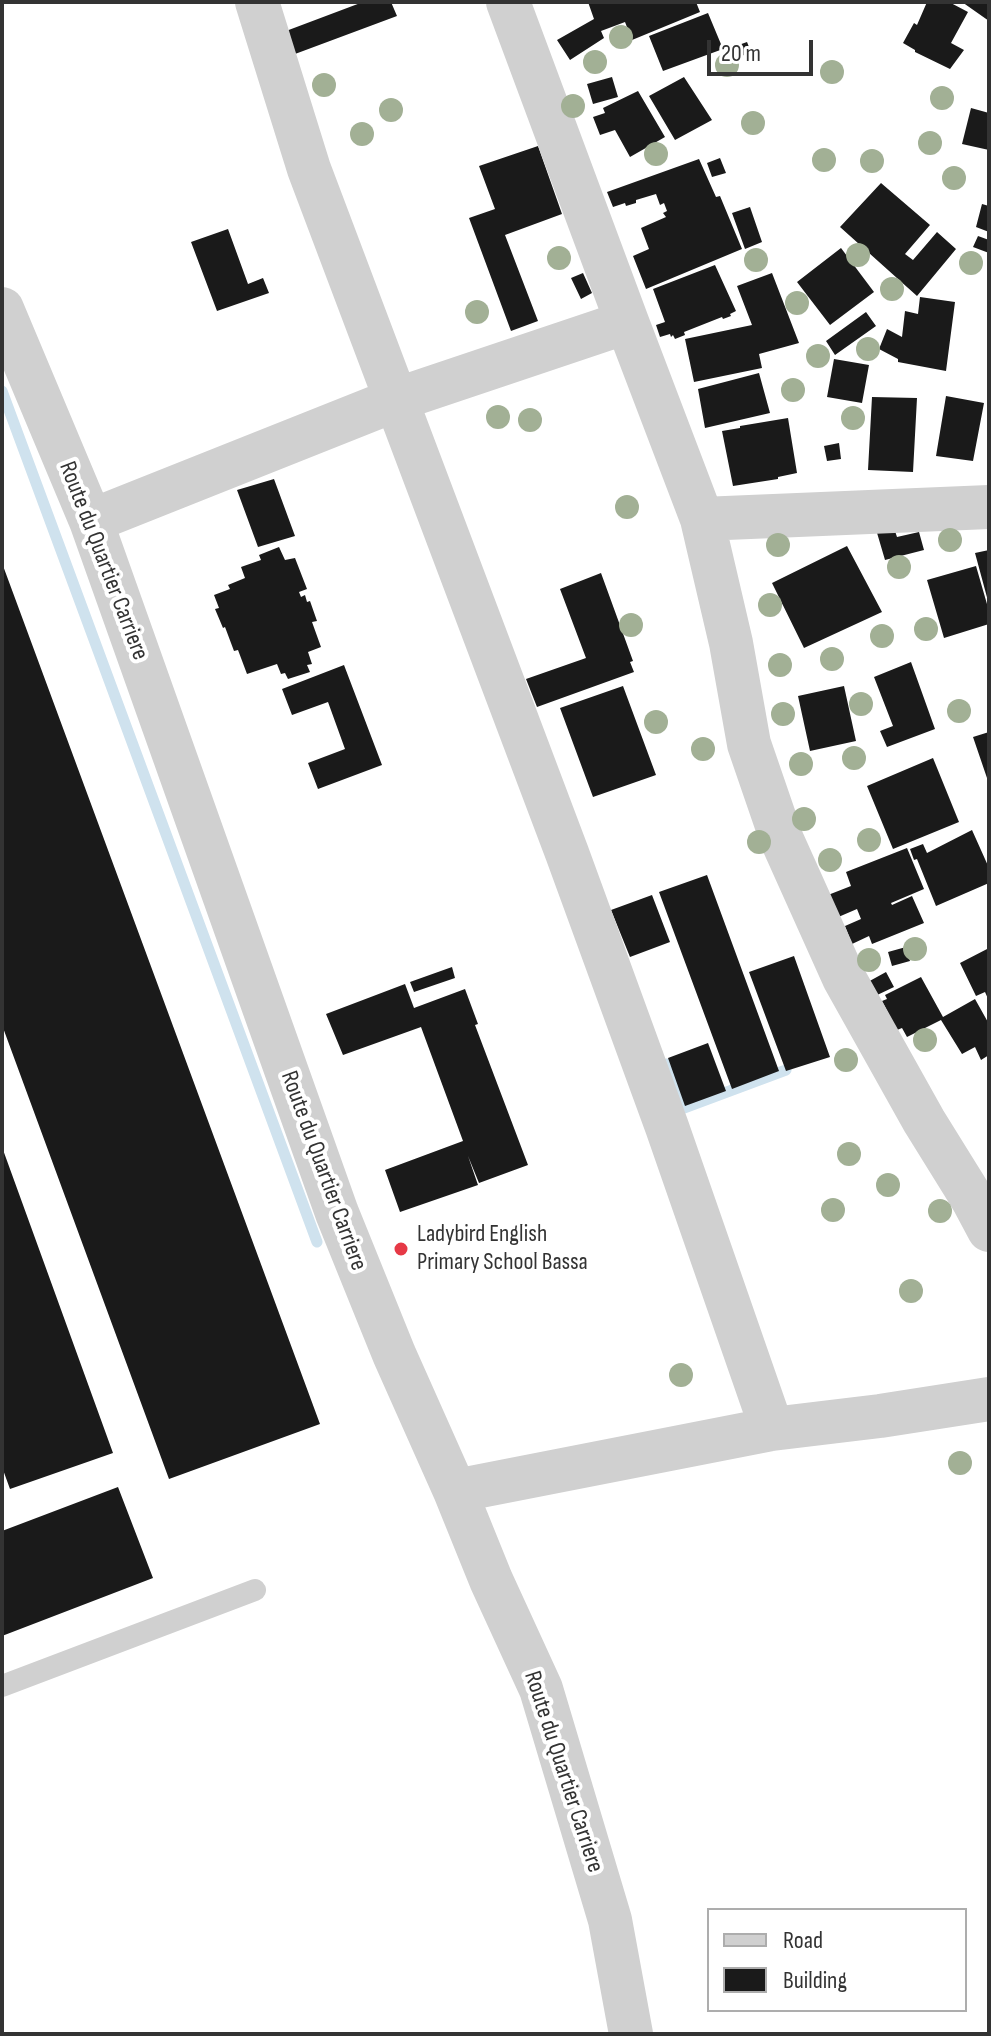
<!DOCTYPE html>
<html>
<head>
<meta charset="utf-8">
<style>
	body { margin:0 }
	#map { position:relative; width:991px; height:2036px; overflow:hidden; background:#fff; font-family:"Sofia Sans Condensed",sans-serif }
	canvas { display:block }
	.frame { position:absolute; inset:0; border:4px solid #333; pointer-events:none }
	.legend { position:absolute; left:707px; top:1908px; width:260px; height:104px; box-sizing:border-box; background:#fff; border:2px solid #adadad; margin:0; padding:10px 14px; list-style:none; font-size:24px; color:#333 }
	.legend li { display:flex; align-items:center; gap:16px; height:40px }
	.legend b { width:40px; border:2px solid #adadad }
	.scale { position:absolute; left:707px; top:40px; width:106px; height:36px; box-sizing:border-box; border:4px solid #333; border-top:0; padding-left:10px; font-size:24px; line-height:28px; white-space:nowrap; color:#333; -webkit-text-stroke:6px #fff; paint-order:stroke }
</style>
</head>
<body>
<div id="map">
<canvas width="991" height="2036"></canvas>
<div class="frame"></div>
<ul class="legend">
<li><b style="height:10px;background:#d0d0d0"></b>Road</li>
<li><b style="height:22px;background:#1a1a1a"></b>Building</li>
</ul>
<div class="scale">20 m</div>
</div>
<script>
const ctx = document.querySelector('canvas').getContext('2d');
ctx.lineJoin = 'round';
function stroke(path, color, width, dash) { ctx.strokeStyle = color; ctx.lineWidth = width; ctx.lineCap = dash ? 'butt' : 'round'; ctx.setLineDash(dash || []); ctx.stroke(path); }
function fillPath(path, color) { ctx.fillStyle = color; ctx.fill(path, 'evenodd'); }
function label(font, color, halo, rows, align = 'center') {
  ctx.font = font + ' "Sofia Sans Condensed",sans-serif'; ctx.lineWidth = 8; ctx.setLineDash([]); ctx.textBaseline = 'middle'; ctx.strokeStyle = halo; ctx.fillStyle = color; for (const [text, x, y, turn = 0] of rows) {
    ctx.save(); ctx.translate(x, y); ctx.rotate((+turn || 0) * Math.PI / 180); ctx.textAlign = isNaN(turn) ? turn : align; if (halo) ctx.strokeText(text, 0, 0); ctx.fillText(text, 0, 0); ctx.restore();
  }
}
const stream = new Path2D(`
	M 2,391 L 317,1242
	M 667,1064 L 684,1108 L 786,1070`);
const building = new Path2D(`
	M 363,2 L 391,2 L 397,16 L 295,54 L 286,31 Z
	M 588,2 L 696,2 L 700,12 L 632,40 L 625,22 L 601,31 L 604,38 L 570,60 L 557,40 L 594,19 Z
	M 927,2 L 949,2 L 968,12 L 951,43 L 964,50 L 950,69 L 915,52 L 915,50 L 903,43 L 914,23 L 917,25 Z
	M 962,2 L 989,2 L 989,21 Z
	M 708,13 L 723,49 L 663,71 L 649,36 Z
	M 747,42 L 751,52 L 737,58 L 733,47 Z
	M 612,77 L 618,97 L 593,104 L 587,84 Z
	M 684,77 L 712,120 L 675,140 L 649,96 Z
	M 638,91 L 665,137 L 630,157 L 615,130 L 600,135 L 593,117 L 605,113 L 603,108 Z
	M 971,108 L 989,113 L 989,150 L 962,144 Z
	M 538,146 L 562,214 L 505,235 L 538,321 L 511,331 L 469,218 L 495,209 L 479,166 Z
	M 720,158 L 726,173 L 712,177 L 707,163 Z
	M 699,159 L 716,197 L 720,196 L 742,249 L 646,289 L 633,256 L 649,249 L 641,228 L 666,217 L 663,213 L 667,211 L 664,203 L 660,205 L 656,194 L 636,200 L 636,203 L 626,206 L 625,203 L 613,207 L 607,192 Z
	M 881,183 L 930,225 L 905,254 L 913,260 L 937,232 L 956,249 L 917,296 L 840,227 Z
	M 982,204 L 989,206 L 989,232 L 976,227 Z
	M 750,207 L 762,242 L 745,249 L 732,213 Z
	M 228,229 L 248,284 L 263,278 L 269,293 L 217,311 L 191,242 Z
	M 978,236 L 989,240 L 989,253 L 973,247 Z
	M 841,248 L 874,292 L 830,325 L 797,282 Z
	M 715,265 L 736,311 L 730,314 L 731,316 L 723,319 L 722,317 L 684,332 L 685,335 L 675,339 L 673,335 L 671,337 L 670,334 L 660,337 L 656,325 L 665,322 L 653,289 Z
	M 583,273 L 592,293 L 581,299 L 571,278 Z
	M 772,273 L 799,343 L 759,354 L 762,368 L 694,382 L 685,339 L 752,325 L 737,286 Z
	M 920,297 L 955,302 L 946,371 L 898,362 L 898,359 L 879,349 L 887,329 L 902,337 L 905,311 L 918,314 Z
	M 866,312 L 876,326 L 835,355 L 826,341 Z
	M 834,359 L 869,365 L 862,403 L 827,397 Z
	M 759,373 L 770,413 L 705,428 L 698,389 Z
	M 946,396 L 984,403 L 973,461 L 936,456 Z
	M 872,397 L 917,398 L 913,472 L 868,470 Z
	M 788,418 L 797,473 L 778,477 L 778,479 L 733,486 L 722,431 L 740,428 L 740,426 Z
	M 839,443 L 841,459 L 827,461 L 824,446 Z
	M 274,479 L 295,536 L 258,547 L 237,490 Z
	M 892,522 L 897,537 L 919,532 L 924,550 L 885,560 L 875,526 Z
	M 847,546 L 882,612 L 804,648 L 772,583 Z
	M 279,547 L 285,560 L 295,558 L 307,589 L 299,592 L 301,597 L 305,595 L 307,602 L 310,601 L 317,621 L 312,622 L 321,647 L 308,652 L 312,664 L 307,665 L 310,672 L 288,679 L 285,673 L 281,674 L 277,664 L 247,674 L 238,650 L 234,651 L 225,627 L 223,628 L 215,609 L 219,608 L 214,595 L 230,589 L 228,585 L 245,578 L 241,567 L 261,560 L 259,555 Z
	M 989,550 L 989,601 L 988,601 L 975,553 Z
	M 2,563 L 320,1424 L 169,1479 L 2,1025 Z
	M 976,566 L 989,611 L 989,624 L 944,638 L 927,580 Z
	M 601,573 L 633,661 L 630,662 L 634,672 L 537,707 L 526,679 L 586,658 L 560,589 Z
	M 911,662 L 935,729 L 887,747 L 880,731 L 893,726 L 874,677 Z
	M 344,665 L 382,765 L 318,789 L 308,763 L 345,749 L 328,702 L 292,715 L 282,689 Z
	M 623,686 L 656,775 L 593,797 L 560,708 Z
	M 844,686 L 856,741 L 810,751 L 798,696 Z
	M 989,732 L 989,777 L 987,778 L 973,737 Z
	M 933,758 L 959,822 L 893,849 L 867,786 Z
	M 972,830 L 989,868 L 989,883 L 936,906 L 917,859 L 914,860 L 910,849 L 923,844 L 927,853 Z
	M 907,848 L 924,889 L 891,903 L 892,905 L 912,896 L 924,923 L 872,944 L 869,936 L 852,944 L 845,926 L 861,919 L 857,909 L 836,918 L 828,895 L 851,886 L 846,872 Z
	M 707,875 L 779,1071 L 732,1089 L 659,892 Z
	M 652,895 L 670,942 L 630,957 L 611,910 Z
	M 906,947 L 910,961 L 892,966 L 888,952 Z
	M 989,948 L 989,1001 L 985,992 L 976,996 L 960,963 Z
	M 794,956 L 830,1057 L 786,1071 L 749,972 Z
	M 452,967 L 455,978 L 414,992 L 410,982 Z
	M 886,972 L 894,987 L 873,997 L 866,983 Z
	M 921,977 L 943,1017 L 975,999 L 989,1024 L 989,1055 L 981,1060 L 975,1047 L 962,1054 L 941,1020 L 907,1037 L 902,1028 L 897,1030 L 882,1001 L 887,999 L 885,995 Z
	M 405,984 L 414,1008 L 465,989 L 478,1024 L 475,1025 L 528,1165 L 479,1183 L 468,1156 L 478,1185 L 400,1212 L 385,1170 L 463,1141 L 421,1027 L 343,1055 L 326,1014 Z
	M 708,1043 L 726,1091 L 685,1106 L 668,1058 Z
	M 2,1147 L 113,1453 L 10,1489 L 2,1467 Z
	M 118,1487 L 153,1578 L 2,1636 L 2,1531 Z`);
const service = new Path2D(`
	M 2,1686 L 255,1590`);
const minor = new Path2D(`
	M 257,2 L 309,169 L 567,853 L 667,1127 L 772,1429
	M 508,2 L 627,322 L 702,519 L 989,507
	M 2,309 L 91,521 L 337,1213 L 394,1354 L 455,1491 L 491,1580 L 541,1689 L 610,1920 L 631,2034
	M 702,519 L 731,643 L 749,744 L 782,840 L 844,978 L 924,1121 L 973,1200 L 989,1230
	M 91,521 L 395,400 L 627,322
	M 455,1491 L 772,1429 L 880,1416 L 989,1399`);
const trees = [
	[621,37],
	[595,62],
	[727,65],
	[832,72],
	[324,85],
	[942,98],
	[573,106],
	[391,110],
	[753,123],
	[362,134],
	[930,143],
	[656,154],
	[824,160],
	[872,161],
	[954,178],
	[858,255],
	[559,258],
	[756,260],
	[971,263],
	[892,289],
	[797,303],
	[477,312],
	[868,349],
	[818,356],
	[793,390],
	[498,417],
	[853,418],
	[530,420],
	[627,507],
	[950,540],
	[778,545],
	[899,567],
	[770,605],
	[631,625],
	[926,629],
	[882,636],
	[832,659],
	[780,665],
	[861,704],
	[959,711],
	[783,714],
	[656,722],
	[703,749],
	[854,758],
	[801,764],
	[804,819],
	[869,840],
	[759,842],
	[830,860],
	[915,949],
	[869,960],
	[925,1040],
	[846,1060],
	[849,1154],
	[888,1185],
	[833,1210],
	[940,1211],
	[911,1291],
	[681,1375],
	[960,1463]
];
const markers = [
	[401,1249,8,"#e63946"]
];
const streetNames = [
	["Route du Quartier Carriere",103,561,69],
	["Route du Quartier Carriere",323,1171,70],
	["Route du Quartier Carriere",563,1772,72]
];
const poiNames = [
	["Ladybird English",417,1235],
	["Primary School Bassa",417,1263]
];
stroke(stream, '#cfe2ee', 11);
fillPath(building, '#1a1a1a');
stroke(service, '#d0d0d0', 22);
stroke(minor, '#d0d0d0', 44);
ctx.fillStyle = '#a2b095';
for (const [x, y] of trees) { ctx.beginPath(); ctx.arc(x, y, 12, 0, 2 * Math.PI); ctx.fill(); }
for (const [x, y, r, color] of markers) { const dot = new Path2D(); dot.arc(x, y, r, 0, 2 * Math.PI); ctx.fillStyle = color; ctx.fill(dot); stroke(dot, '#fff', 3); }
label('24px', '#333', '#fff', streetNames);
label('24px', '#333', '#fff', poiNames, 'left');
</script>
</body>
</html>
